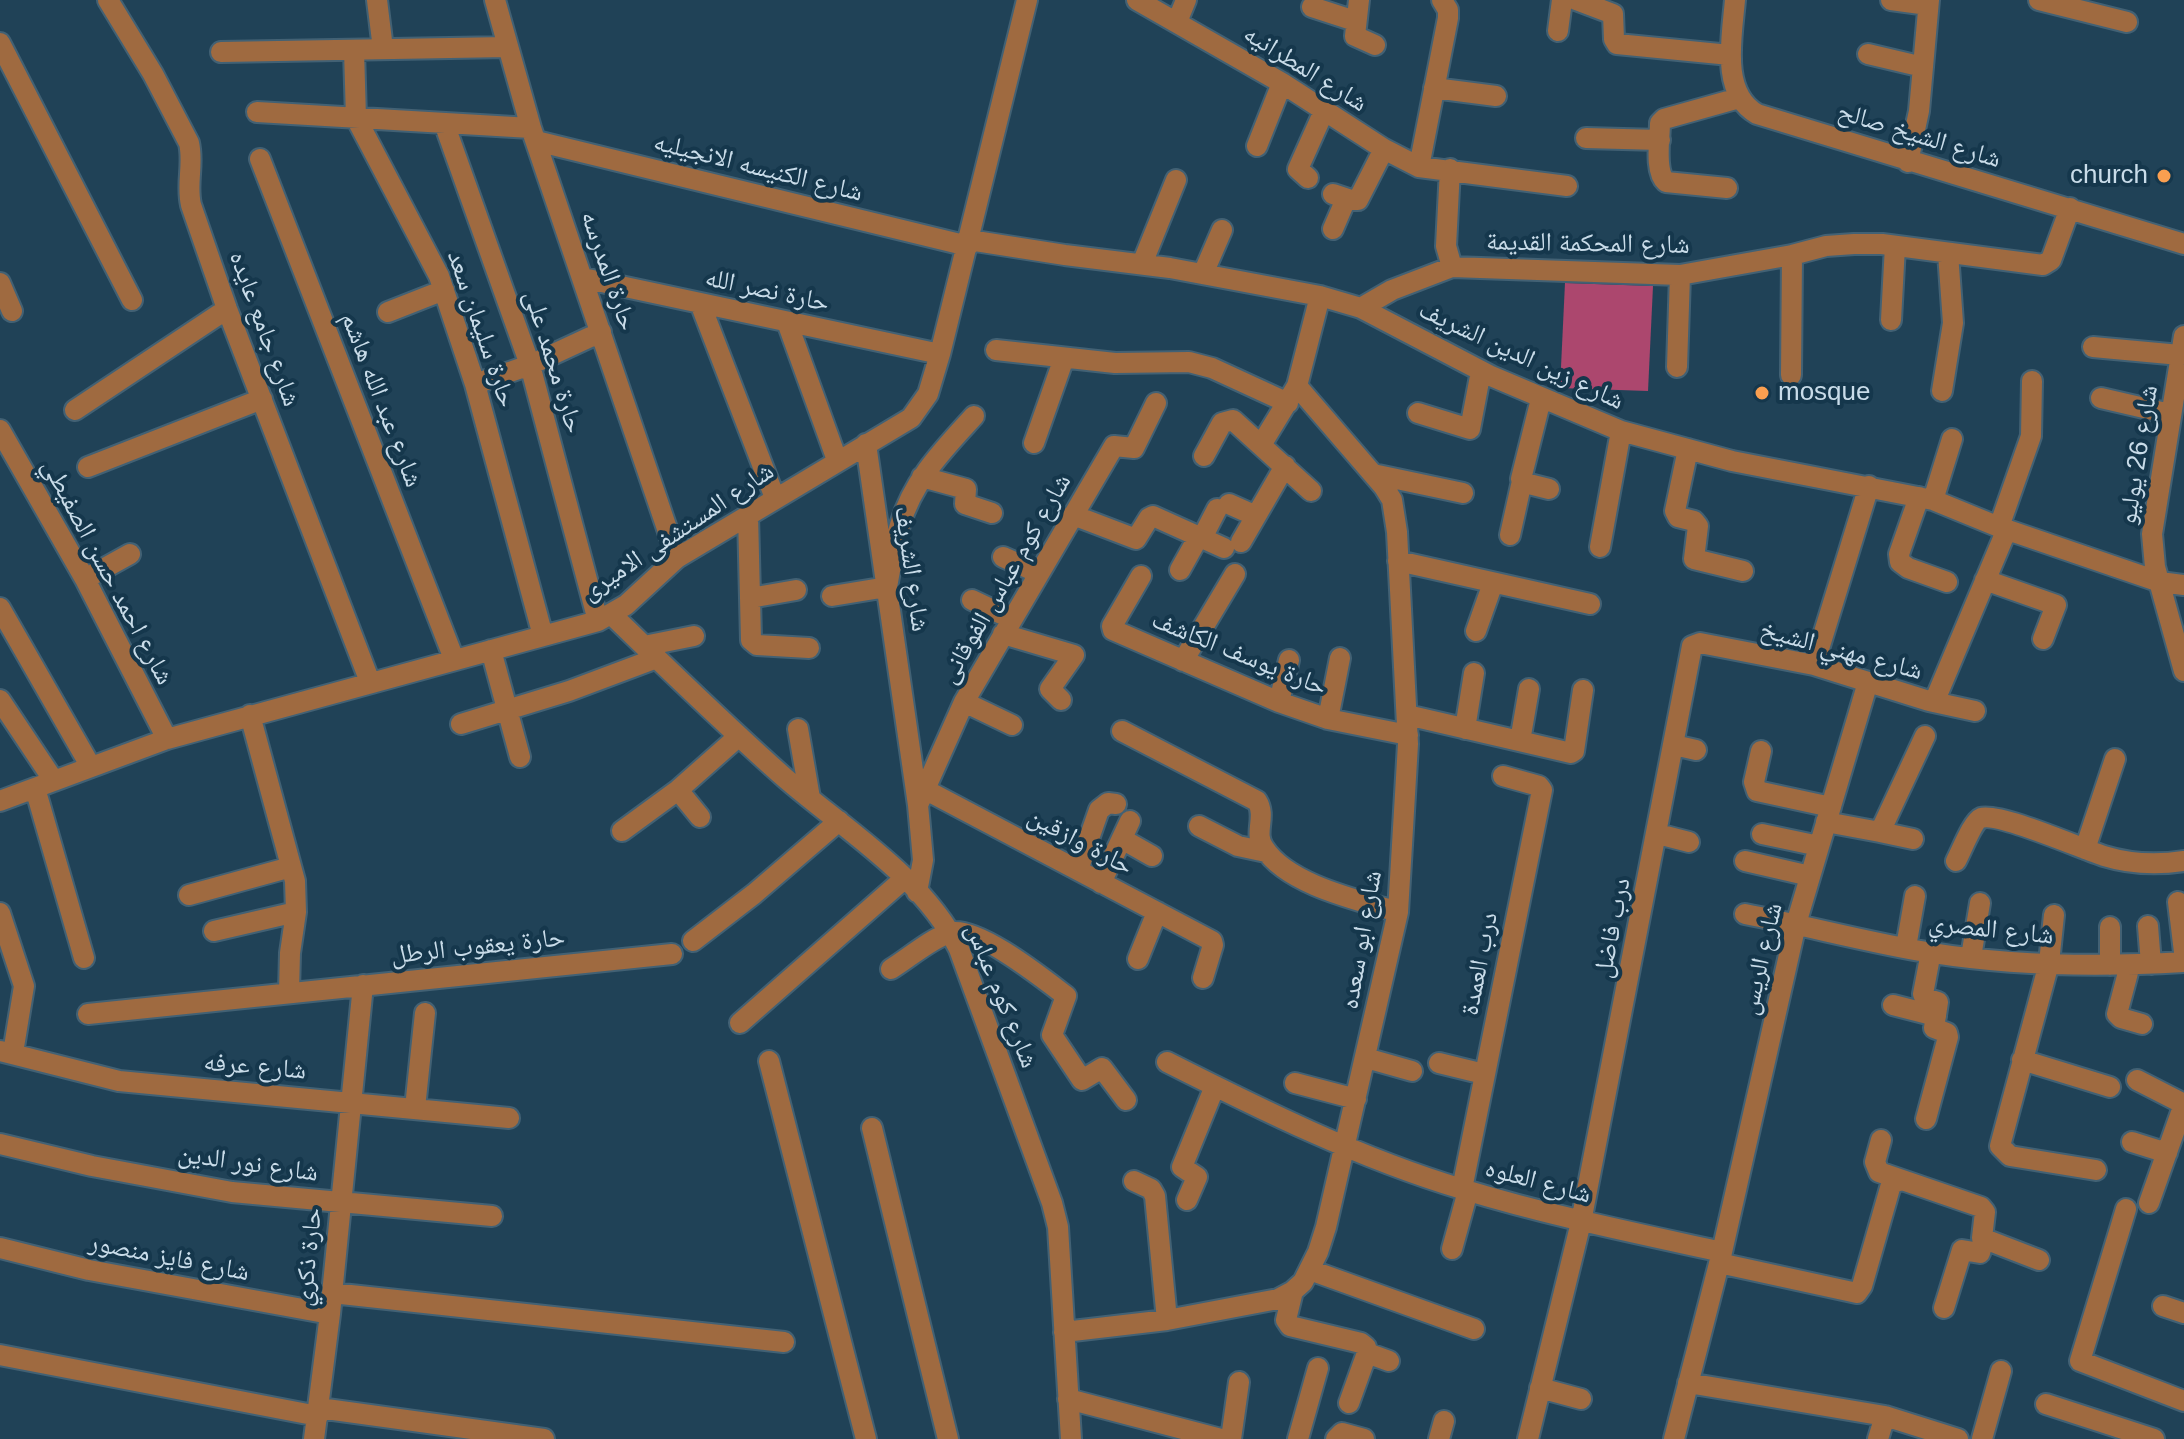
<!DOCTYPE html>
<html>
<head>
<meta charset="utf-8">
<style>
	body { margin:0 }
	canvas { display:block; background:#204257 }
</style>
</head>
<body>
<canvas width="2184" height="1439"></canvas>
<script>
const ctx = document.querySelector('canvas').getContext('2d');
ctx.lineJoin = 'round';
function fillPath(path, color) { ctx.fillStyle = color; ctx.fill(path, 'evenodd'); }
function stroke(path, color, width, dash) { ctx.strokeStyle = color; ctx.lineWidth = width; ctx.lineCap = dash ? 'butt' : 'round'; ctx.setLineDash(dash || []); ctx.stroke(path); }
function label(font, color, halo, rows, align = 'center') {
  ctx.font = font + ' Helvetica,"Noto Naskh Arabic",sans-serif'; ctx.lineWidth = 8; ctx.setLineDash([]); ctx.textBaseline = 'middle'; ctx.strokeStyle = halo; ctx.fillStyle = color; for (const [text, x, y, turn = 0] of rows) {
    ctx.save(); ctx.translate(x, y); ctx.rotate((+turn || 0) * Math.PI / 180); ctx.textAlign = isNaN(turn) ? turn : align; if (halo) ctx.strokeText(text, 0, 0); ctx.fillText(text, 0, 0); ctx.restore();
  }
}
const building = new Path2D(`
	M 1565,283 L 1653,286 L 1648,391 L 1560,388 Z`);
const minor = new Path2D(`
	M 108,0 L 153,74 L 189,143 C 194,164 186,184 191,205 L 227,309 L 370,682
	M 377,0 L 383,49
	M 495,0 L 531,128 L 677,558
	M 1137,0 L 1282,83 L 1384,149 L 1419,167 L 1567,186
	M 1359,0 L 1355,36 L 1375,45
	M 1576,0 L 1613,14 L 1614,39 L 1617,44 L 1730,55
	M 1735,0 C 1732,36 1720,93 1757,114 L 2184,244
	M 1891,0 L 1928,5
	M 2039,0 L 2127,22
	M 1312,7 L 1355,21
	M 1177,22 L 1186,0
	M 1558,31 L 1562,0
	M 0,43 L 132,300
	M 354,50 L 356,118 L 439,276 L 475,384 L 543,636
	M 221,52 L 507,47
	M 1868,54 L 1923,67
	M 1434,88 L 1496,96
	M 257,112 L 531,128
	M 444,123 L 530,365 L 598,621
	M 1586,138 L 1660,140
	M 536,141 L 968,246
	M 1257,146 L 1282,83
	M 260,159 L 454,659
	M 1908,162 L 1919,111 L 1929,0
	M 1419,167 L 1448,18 L 1448,10 L 1442,0
	M 1450,169 L 1446,246 L 1452,267
	M 1308,178 L 1298,169 L 1324,111
	M 1727,188 L 1666,182 C 1654,171 1660,139 1660,123 L 1664,119 L 1739,98
	M 1333,194 L 1351,200 L 1358,200 L 1384,149
	M 1333,229 L 1346,199
	M 969,240 L 1065,255 L 1170,268 L 1320,296 L 1361,308 L 1491,376 L 1621,431 L 1732,461 L 1933,500 L 1999,527 L 2160,582 L 2184,585
	M 1142,264 L 1176,180
	M 1203,274 L 1222,230
	M 583,278 L 940,354
	M 0,283 L 12,311
	M 700,303 L 775,498
	M 1361,308 L 1392,290 L 1452,267 L 1680,275 L 1792,255 L 1826,246 L 1854,244 L 1882,244 L 2043,265 L 2051,260 L 2070,208
	M 388,312 L 444,290
	M 1891,320 L 1895,246
	M 787,322 L 837,460
	M 2184,336 L 2152,534 L 2155,567 L 2184,671
	M 2093,347 L 2180,355
	M 996,350 L 1115,363 L 1189,362 L 1212,368 L 1288,403
	M 1677,367 L 1680,275
	M 1791,375 L 1792,255
	M 475,384 L 530,365 L 601,332
	M 1942,391 L 1953,323 L 1948,253
	M 2101,398 L 2170,414
	M 1541,399 L 1521,479 L 1525,483 L 1549,489
	M 75,410 L 227,309
	M 1418,413 L 1470,429 L 1481,371
	M 0,430 L 85,579 L 167,739
	M 1034,443 L 1064,358
	M 866,444 L 918,805 L 923,860 L 917,892
	M 1261,445 L 1297,386 L 1320,296
	M 1688,449 L 1675,511 L 1678,517 L 1694,521 L 1698,526 L 1694,559 L 1743,571
	M 1204,456 L 1222,423 L 1233,420 L 1311,491
	M 88,467 L 262,399
	M 1373,474 L 1463,493
	M 922,477 L 966,489 L 965,504 L 992,513
	M 1919,497 L 1899,554 L 1900,562 L 1908,568 L 1947,582
	M 1933,500 L 1952,439
	M 1229,504 L 1256,516
	M 748,514 L 751,640 L 757,645 L 809,648
	M 1073,515 L 1136,539 L 1149,518 L 1153,516 L 1224,548
	M 1999,527 L 2031,436 L 2032,381
	M 1510,535 L 1522,481
	M 1202,538 L 1217,509
	M 1241,542 L 1285,466
	M 1600,547 L 1621,431
	M 1003,557 L 1039,573
	M 1398,561 L 1590,604
	M 1180,570 L 1199,536
	M 1141,576 L 1112,626 L 1113,630 L 1279,702 L 1328,719 L 1408,735
	M 85,579 L 130,554
	M 1985,580 L 2056,605 L 2043,639
	M 832,596 L 887,587 C 891,566 894,545 900,525 C 913,480 944,449 974,416
	M 750,598 L 796,590
	M 972,600 L 1012,619
	M 0,608 L 91,767
	M 611,614 C 668,669 725,725 785,778 C 845,830 922,876 959,949 L 1052,1203 L 1058,1227 L 1071,1439
	M 1476,631 L 1493,583
	M 1003,634 L 1074,655 L 1050,689 L 1061,700
	M 644,646 L 694,636
	M 491,650 L 520,757
	M 1183,661 L 1235,574
	M 1814,665 L 1869,486
	M 0,700 L 54,781
	M 1929,701 L 1975,711
	M 964,702 L 1012,725
	M 1279,702 L 1289,660
	M 250,715 L 295,881 L 296,912 L 290,953 L 289,992
	M 1407,715 L 1571,753 L 1574,751 L 1583,690
	M 1328,719 L 1340,658
	M 461,724 L 569,691 L 657,658
	M 798,729 L 810,798
	M 1465,729 L 1474,673
	M 1122,731 L 1257,801 C 1267,817 1253,833 1264,848 C 1288,885 1358,900 1398,912
	M 1520,741 L 1529,689
	M 1674,745 L 1696,750
	M 1761,751 L 1754,782 L 1757,791 L 1831,807
	M 35,788 L 84,958
	M 924,789 L 1212,941 L 1213,945 L 1203,978
	M 678,790 L 700,817
	M 0,801 L 167,739 L 598,621 L 626,605 L 677,558 L 911,418 L 928,394 L 940,354 L 1027,0
	M 918,805 L 964,702 L 1114,446 L 1134,448 L 1156,403
	M 1826,822 L 1880,832 L 1925,736
	M 1199,826 L 1238,846 L 1266,852
	M 622,831 L 678,790 L 739,736
	M 1880,832 L 1913,839
	M 1658,834 L 1689,842
	M 1762,834 L 1819,846
	M 1122,839 L 1152,856
	M 2085,849 L 2115,759
	M 1745,861 L 1810,876
	M 1956,861 C 1961,852 1973,821 1981,818 C 1999,812 2082,849 2104,856 C 2130,864 2158,865 2184,861
	M 1078,870 L 1099,810 L 1108,803 L 1116,804
	M 1101,883 L 1130,821
	M 189,895 L 291,867
	M 2178,902 L 2184,952
	M 0,913 L 24,986 L 13,1053
	M 1745,914 C 1808,926 1870,943 1932,953 C 2015,966 2101,967 2184,962
	M 2054,915 L 2049,963 L 2000,1146 L 2010,1156 L 2096,1170
	M 2148,926 L 2151,964
	M 2110,927 L 2110,965
	M 214,931 L 296,912
	M 693,941 L 754,894 L 839,821
	M 1906,947 L 1915,896
	M 1971,957 L 1980,903
	M 1138,959 L 1157,912
	M 2130,965 L 2117,1014 L 2121,1018 L 2142,1024
	M 891,969 C 909,958 929,940 949,933 C 974,923 1045,980 1066,996 L 1052,1035 L 1082,1080 L 1102,1068 L 1126,1100
	M 1893,1005 L 1936,1016
	M 88,1014 L 672,954
	M 740,1023 L 904,879
	M 0,1051 L 119,1081 L 509,1118
	M 1366,1058 L 1412,1071
	M 2022,1060 L 2110,1087
	M 769,1061 L 866,1439
	M 1167,1062 C 1262,1110 1359,1158 1462,1189 C 1547,1215 1635,1233 1722,1252
	M 1439,1063 L 1484,1074
	M 2137,1080 L 2184,1104 L 2149,1203
	M 1295,1083 L 1356,1099
	M 415,1108 L 425,1013
	M 1926,1119 L 1948,1037 L 1947,1033 L 1934,1028 L 1938,1002 L 1925,998 L 1923,994 L 1931,952
	M 872,1128 L 948,1439
	M 1881,1140 L 1875,1162 L 1879,1172 L 1981,1207 L 1985,1212 L 1982,1238 L 2039,1260
	M 2132,1142 L 2167,1153
	M 0,1144 L 92,1166 L 232,1192 L 492,1216
	M 1134,1181 L 1151,1189 L 1155,1196 L 1167,1320
	M 1462,1189 L 1542,790 L 1539,786 L 1503,776
	M 1187,1200 L 1197,1177 L 1182,1167 L 1215,1086
	M 2126,1209 L 2080,1361 L 2184,1401
	M 0,1248 L 89,1270 L 330,1314
	M 1452,1249 L 1468,1191
	M 1719,1263 L 1857,1293 L 1862,1286 L 1890,1188 L 1892,1184 L 1900,1180
	M 1310,1270 L 1474,1329
	M 1293,1291 L 1286,1320 L 1290,1326 L 1361,1343 L 1366,1347 L 1367,1353 L 1349,1403
	M 332,1293 L 784,1342
	M 2163,1306 L 2184,1313
	M 1944,1308 L 1962,1250 L 1980,1253 L 1984,1238
	M 1064,1332 L 1167,1320 L 1278,1299 L 1293,1291 L 1303,1282 L 1318,1252 L 1326,1227 L 1398,912 L 1408,744 L 1397,532 L 1392,500 L 1384,487 L 1297,386
	M 1367,1353 L 1389,1361
	M 0,1355 L 318,1416
	M 1688,1383 L 1885,1416 L 1958,1439
	M 1540,1388 L 1581,1399
	M 1068,1399 L 1221,1439
	M 2046,1404 L 2154,1439
	M 319,1408 L 544,1439
	M 314,1439 L 330,1314 L 363,985
	M 1231,1439 L 1239,1382
	M 1298,1439 L 1318,1368
	M 1336,1439 L 1342,1433 L 1364,1439
	M 1439,1439 L 1444,1421
	M 1528,1439 L 1581,1222 L 1692,646 L 1700,643 L 1814,665 L 1929,701 L 1935,700 L 2007,529
	M 1674,1439 L 1722,1252 L 1796,924 L 1868,682
	M 1878,1439 L 1885,1416
	M 1982,1439 L 2001,1371`);
const markers = [
	[2164,176,8,"#fa9f50"],
	[1762,393,8,"#fa9f50"]
];
const streetNames = [
	["شارع المطرانيه",1305,69,32],
	["شارع الشيخ صالح",1919,136,17],
	["شارع الكنيسه الانجيليه",758,168,14],
	["شارع المحكمة القديمة",1588,244,1],
	["حارة المدرسه",608,271,71],
	["حارة نصر الله",767,291,12],
	["شارع جامع عايده",264,329,70],
	["حارة سليمان سعد",481,329,71],
	["شارع زين الدين الشريف",1521,356,25],
	["حارة محمد على",553,362,73],
	["شارع عبد الله هاشم",381,400,69],
	["شارع 26 يوليو",2139,455,-81],
	["شارع المستشفى الاميرى",678,532,-34],
	["شارع الشريف",911,569,82],
	["شارع احمد حسن الصفيطي",107,572,62],
	["شارع كوم عباس الفوقانى",1006,579,-60],
	["شارع مهني الشيخ",1841,651,15],
	["حارة يوسف الكاشف",1239,654,22],
	["حارة وازقين",1080,842,28],
	["درب فاضل",1613,928,-79],
	["شارع المصري",1991,930,6],
	["شارع ابو سعده",1362,940,-80],
	["حارة يعقوب الرطل",478,947,-6],
	["شارع الريس",1762,959,-77],
	["درب العمدة",1480,964,-79],
	["شارع كوم عباس",1001,996,68],
	["شارع عرفه",255,1067,5],
	["شارع نور الدين",248,1164,8],
	["شارع العلوه",1538,1182,15],
	["حارة ذكري",309,1257,-84],
	["شارع فايز منصور",169,1258,11]
];
const poiNames = [
	["church",2148,176],
	["mosque",1778,393,"left"]
];
fillPath(building, '#ac476e');
stroke(minor, '#426174', 24);
stroke(minor, '#9f6a40', 20);
for (const [x, y, r, color] of markers) { const dot = new Path2D(); dot.arc(x, y, r, 0, 2 * Math.PI); ctx.fillStyle = color; ctx.fill(dot); stroke(dot, '#15374c', 3); }
label('26px', '#c9dce9', '#15374c', streetNames);
label('26px', '#c9dce9', '#15374c', poiNames, 'right');
</script>
</body>
</html>
